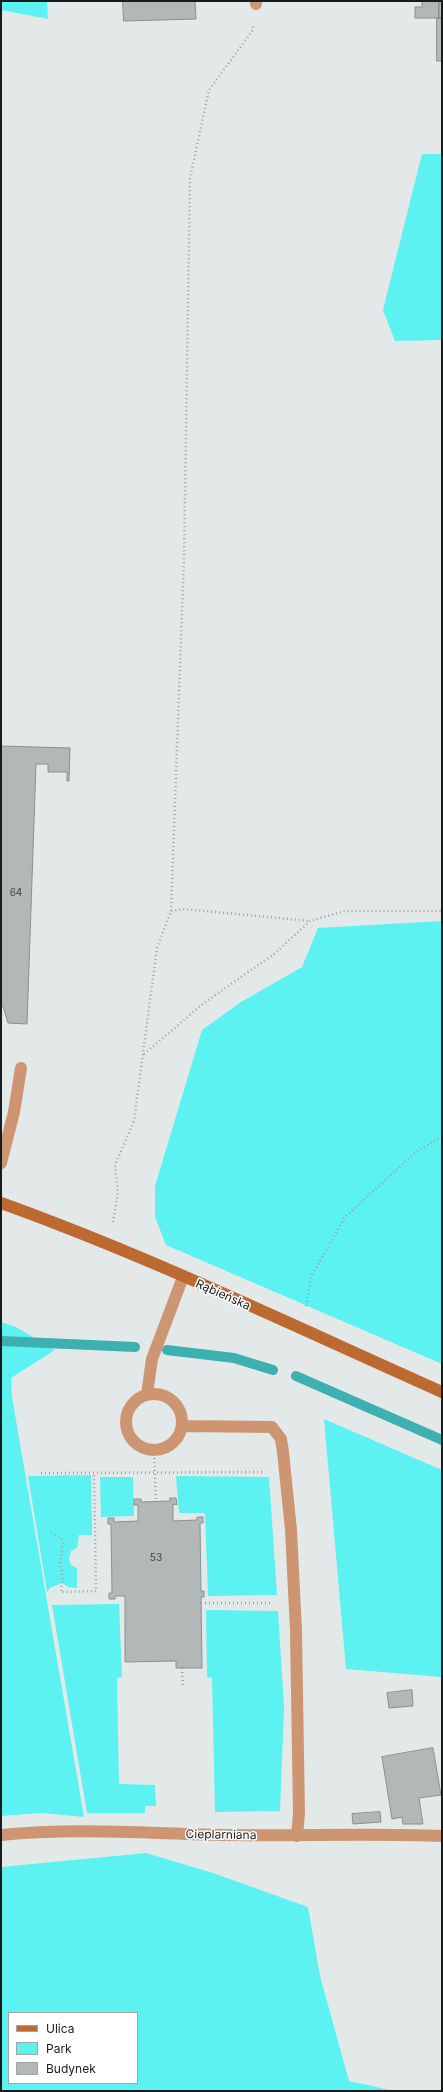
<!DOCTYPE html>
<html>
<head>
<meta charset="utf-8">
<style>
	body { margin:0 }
	#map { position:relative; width:443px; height:2092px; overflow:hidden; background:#e3e9e9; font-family:Inter,sans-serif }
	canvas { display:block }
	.frame { position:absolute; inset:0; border:2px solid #191c1c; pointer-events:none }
	.legend { position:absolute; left:8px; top:2012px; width:130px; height:72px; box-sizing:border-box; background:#fff; border:1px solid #a3a4a4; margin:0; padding:5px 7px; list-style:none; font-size:12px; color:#191c1c }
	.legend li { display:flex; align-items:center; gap:8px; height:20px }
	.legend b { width:20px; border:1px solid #a3a4a4 }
</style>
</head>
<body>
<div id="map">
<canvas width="443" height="2092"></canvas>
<div class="frame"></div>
<ul class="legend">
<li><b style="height:5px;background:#bd6a32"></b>Ulica</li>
<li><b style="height:11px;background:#5cf2f1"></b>Park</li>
<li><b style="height:11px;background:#b2b8b8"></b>Budynek</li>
</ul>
</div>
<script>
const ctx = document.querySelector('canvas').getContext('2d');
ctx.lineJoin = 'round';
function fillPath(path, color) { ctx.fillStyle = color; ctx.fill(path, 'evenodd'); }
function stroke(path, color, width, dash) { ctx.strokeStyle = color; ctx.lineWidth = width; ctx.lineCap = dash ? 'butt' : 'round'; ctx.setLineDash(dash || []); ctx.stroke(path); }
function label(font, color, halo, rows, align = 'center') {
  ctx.font = font + ' Inter,sans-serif'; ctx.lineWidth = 3; ctx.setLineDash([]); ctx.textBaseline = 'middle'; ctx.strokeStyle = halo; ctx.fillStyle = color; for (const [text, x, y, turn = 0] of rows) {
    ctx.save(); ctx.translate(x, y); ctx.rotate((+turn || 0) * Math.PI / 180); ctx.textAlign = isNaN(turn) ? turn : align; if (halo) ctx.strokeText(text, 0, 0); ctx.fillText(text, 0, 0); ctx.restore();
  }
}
const green = new Path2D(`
	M 1,1 L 47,1 L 48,19 L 1,10 Z
	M 422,154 L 442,154 L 442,340 L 395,341 L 383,310 Z
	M 442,921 L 442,1364 L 166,1245 L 155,1217 L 155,1186 L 202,1030 L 241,1002 L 302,967 L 318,928 Z
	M 1,1322 L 16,1327 L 55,1350 L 11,1378 L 12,1397 L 84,1817 L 42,1813 L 1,1816 Z
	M 324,1419 L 442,1470 L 442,1677 L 346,1669 Z
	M 91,1475 L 92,1535 L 79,1535 L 77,1548 L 71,1551 L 69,1558 L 71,1565 L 77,1568 L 77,1588 L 68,1587 L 62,1583 L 50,1588 L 47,1592 L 28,1476 Z
	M 176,1476 L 269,1477 L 277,1595 L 208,1596 L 205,1513 L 179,1513 Z
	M 100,1477 L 133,1477 L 134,1516 L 101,1517 Z
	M 119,1604 L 122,1677 L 117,1678 L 119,1784 L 155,1785 L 156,1806 L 145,1806 L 145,1813 L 87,1813 L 52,1605 Z
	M 206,1610 L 278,1611 L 284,1707 L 280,1811 L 215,1812 L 212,1678 L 207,1677 Z
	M 146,1853 L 213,1873 L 308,1907 L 320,1976 L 349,2081 L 394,2091 L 1,2091 L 1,1867 ZM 9,2013 L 137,2013 L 137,2083 L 9,2083 Z`);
const stream = new Path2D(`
	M 1,1341 L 135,1347
	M 167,1350 L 234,1358 L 273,1370
	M 296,1376 L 442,1440`);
const building = new Path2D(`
	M 123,1 L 195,1 L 196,19 L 124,21 Z
	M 422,1 L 439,1 L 439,18 L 415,18 L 415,7 L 422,7 Z
	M 439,1 L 442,1 L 442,18 L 439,18 Z
	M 437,18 L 442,18 L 442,61 L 437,61 Z
	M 1,746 L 70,748 L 69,781 L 67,781 L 67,772 L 48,772 L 48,764 L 36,764 L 27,1024 L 8,1023 L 3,1006 L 1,1006 Z
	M 170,1498 L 176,1498 L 177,1505 L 173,1504 L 173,1521 L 197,1520 L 197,1517 L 203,1517 L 203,1523 L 200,1523 L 201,1591 L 204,1591 L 204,1597 L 201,1597 L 202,1668 L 176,1668 L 176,1661 L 125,1662 L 125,1596 L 115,1596 L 115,1599 L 109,1599 L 109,1593 L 112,1593 L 111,1524 L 108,1524 L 108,1518 L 114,1518 L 114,1522 L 138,1521 L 138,1505 L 134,1505 L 134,1499 L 141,1499 L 141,1502 L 170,1501 Z
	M 412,1690 L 413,1706 L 389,1708 L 387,1693 Z
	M 433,1748 L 441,1795 L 419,1798 L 423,1824 L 403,1824 L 402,1817 L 392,1819 L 382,1757 Z
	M 380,1812 L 381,1822 L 353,1824 L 352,1814 Z`);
const path = new Path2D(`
	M 171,911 L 184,558 L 190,178 L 209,90 L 253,30 L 253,26
	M 144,1054 L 204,1003 L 274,954 L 310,921 L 345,911 L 442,911
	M 113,1222 L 118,1193 L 115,1165 L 134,1121 L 157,948 L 171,911 L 184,909 L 310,921
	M 306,1306 L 311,1277 L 345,1217 L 415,1153 L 442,1136
	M 154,1450 L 156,1502
	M 41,1473 L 263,1472
	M 51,1533 L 61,1538 L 63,1543 L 60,1564 L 63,1577 L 61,1592 L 96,1591 L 94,1473
	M 201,1603 L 272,1603
	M 182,1668 L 183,1687`);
const lane = new Path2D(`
	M 1,1163 L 14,1112 L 21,1068
	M126 1422a28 28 0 1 1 56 0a28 28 0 1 1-56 0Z
	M 147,1394 L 152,1359 L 183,1277
	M 182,1426 L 272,1427 L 281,1439 L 283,1452 L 291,1530 L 296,1631 L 299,1813 L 297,1836`);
const street = new Path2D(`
	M 256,1 L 256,4
	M 1,1835 C 77,1827 155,1834 231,1835 C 301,1836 372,1833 442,1836`);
const secondary = new Path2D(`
	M 1,1203 C 151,1257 296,1327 442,1392`);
const numberNames = [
	["64",16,893],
	["53",156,1558]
];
const streetNames = [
	["Rąbieńska",223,1295,24],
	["Cieplarniana",221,1835,1]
];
fillPath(green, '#5cf2f1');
stroke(stream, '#3db1b0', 10);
fillPath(building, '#b2b8b8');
stroke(building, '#8a8f8f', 1);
stroke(path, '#9fa4a4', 2.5, [1, 3]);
stroke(lane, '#ce9573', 12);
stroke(street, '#ce9573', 12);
stroke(secondary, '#bd6a32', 12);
label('10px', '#3f4343', null, numberNames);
label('12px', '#191c1c', '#fff', streetNames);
</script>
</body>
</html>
